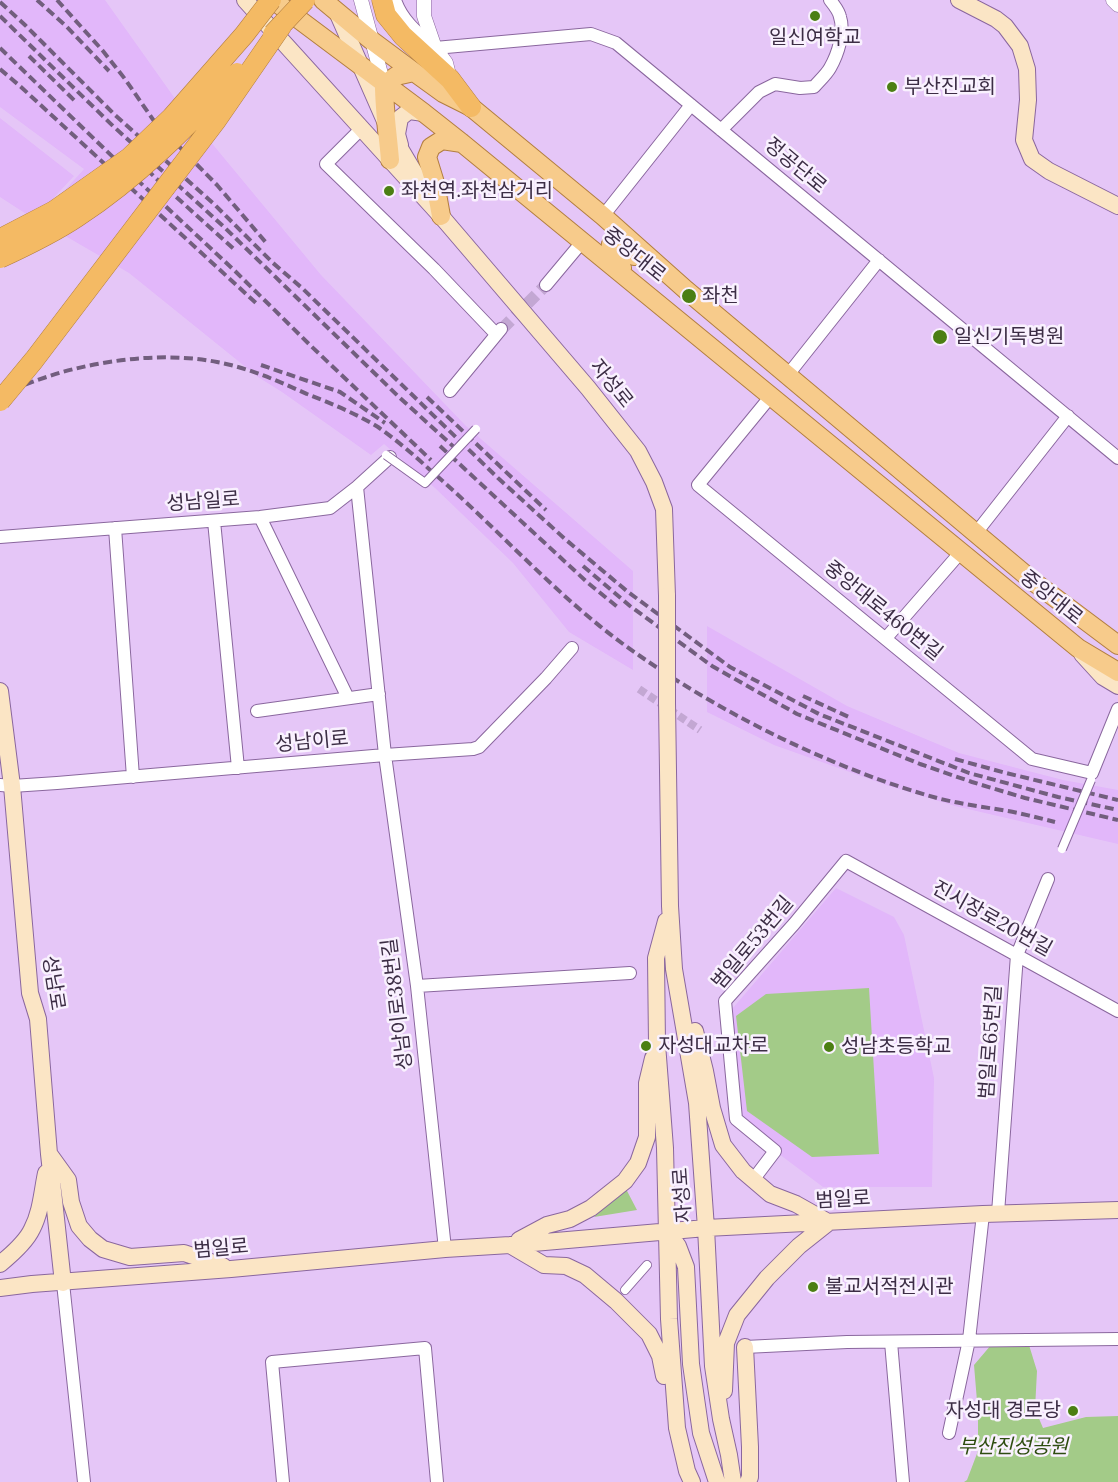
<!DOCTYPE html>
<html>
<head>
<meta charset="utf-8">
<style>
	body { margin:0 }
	canvas { display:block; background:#e5c6f7 }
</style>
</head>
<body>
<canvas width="1118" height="1482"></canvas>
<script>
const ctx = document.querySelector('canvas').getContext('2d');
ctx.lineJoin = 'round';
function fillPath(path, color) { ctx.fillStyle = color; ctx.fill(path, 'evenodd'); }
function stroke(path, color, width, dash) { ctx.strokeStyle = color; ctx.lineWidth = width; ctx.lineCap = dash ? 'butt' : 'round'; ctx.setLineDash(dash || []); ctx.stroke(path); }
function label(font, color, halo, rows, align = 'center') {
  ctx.font = font + ' Lora,"Noto Sans KR",serif'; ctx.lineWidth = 5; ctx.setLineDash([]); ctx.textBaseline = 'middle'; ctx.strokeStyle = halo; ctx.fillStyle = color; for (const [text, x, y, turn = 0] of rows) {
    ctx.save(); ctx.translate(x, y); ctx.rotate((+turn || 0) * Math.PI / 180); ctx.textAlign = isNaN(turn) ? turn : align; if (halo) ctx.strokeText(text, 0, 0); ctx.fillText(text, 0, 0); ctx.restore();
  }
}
const built = new Path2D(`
	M 0,0 L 105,0 L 176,100 L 321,275 L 466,426 L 633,571 L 633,670 L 569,632 L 513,563 L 435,488 L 384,444 L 371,455 L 282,392 L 258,377 L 129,273 L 38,220 L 84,169 L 0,107 Z
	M 0,118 L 74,176 L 34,219 L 0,197 Z
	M 707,626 L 847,706 L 959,753 L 1063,780 L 1118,790 L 1118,844 L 955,806 L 889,786 L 774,745 L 707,712 Z
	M 836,888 L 894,917 L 904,935 L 934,1078 L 932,1187 L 823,1187 L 775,1151 L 736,1119 L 726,1016 Z`);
const green = new Path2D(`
	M 869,988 L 879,1154 L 812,1157 L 747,1111 L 736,1016 L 766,994 Z
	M 626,1189 L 637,1210 L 594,1217 Z
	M 991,1345 L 1029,1345 L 1037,1371 L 1035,1409 L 1043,1428 L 1086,1417 L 1118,1416 L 1118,1482 L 964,1482 L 967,1480 L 978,1451 L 978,1413 L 974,1365 Z`);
const pedestrianTunnel = new Path2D(`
	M 639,689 L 700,730`);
const minorTunnel = new Path2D(`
	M 502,329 L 546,285`);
const pedestrian = new Path2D(`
	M 625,1290 L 647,1265`);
const minor = new Path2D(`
	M 395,0 C 402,21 419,34 435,48 L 591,34 L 616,43 L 1118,458
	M 362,128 L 326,164 L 434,269 L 496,334
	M 721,130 L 759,92 L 775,84 L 800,88 L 814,87 C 819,81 826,75 830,68 C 838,54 845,32 840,17 C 839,11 834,5 830,0
	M 603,216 L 691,105
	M 546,285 L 582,242
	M 787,376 L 879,260
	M 450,391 L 501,329
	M 771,396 L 698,485 L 1032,759 L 1092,773 L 1118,709
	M 357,487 L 385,755 L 417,986 L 445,1249
	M 260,517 L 348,698
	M 214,521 L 238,768
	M 115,528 L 133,777
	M 976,533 L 1068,416
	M 0,537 L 260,517 L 330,508 L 357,487 L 390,457
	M 886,638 L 960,553
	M 257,711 L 379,694
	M 0,785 L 12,786 L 57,783 L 385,755 L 473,749 L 479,747 L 546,678 L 572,648
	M 417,986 L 630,973
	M 753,1180 L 775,1151 L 736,1119 L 725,1001 L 794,924 L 846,861 L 1118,1011
	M 998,1213 L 1017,955 L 1048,879
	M 63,1283 L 84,1482
	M 891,1342 L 903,1482
	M 745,1347 L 847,1342 L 1118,1339
	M 949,1433 L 969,1340 L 983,1214
	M 283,1482 L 272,1362 L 425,1348 L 437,1482`);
const tertiary = new Path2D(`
	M 361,0 L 384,85
	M 424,0 L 424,16 L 435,48 L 446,63 L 450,79
	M 1113,0 L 1118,5`);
const secondary = new Path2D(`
	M 245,0 L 441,216 L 588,388 L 638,451 L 654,482 L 664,509 L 667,596
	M 959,0 L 996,19 L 1005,26 L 1020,46 L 1027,69 L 1028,100 L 1024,140 L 1032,159 L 1049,171 L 1118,206
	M 337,12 L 388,128 L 420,182
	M 400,145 L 397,134 L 400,118 L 409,111 L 424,113
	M 1082,654 L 1103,677 L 1118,686
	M 0,691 L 12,786 L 30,993 L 38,1019 L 49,1154 L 63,1283
	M 667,703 L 670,906 L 674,969 L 697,1103 L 706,1228 L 713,1366 L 721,1419 L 729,1455 L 733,1482
	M 666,921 L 656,958 L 657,1044 L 665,1148 L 669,1319 L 677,1428 L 687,1471 L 692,1482
	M 695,1031 L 705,1071 L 712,1108 L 723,1145 L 743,1171 L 770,1194 L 796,1204 L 828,1222
	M 50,1155 L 68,1180 L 71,1202 L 79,1226 L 90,1239 L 103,1249 L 130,1257 L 184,1253 L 223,1266
	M 667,1231 L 678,1246 L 686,1267 L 691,1364 L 701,1433 L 717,1482
	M 519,1240 L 547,1225 L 570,1219 L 591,1208 L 625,1181 L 638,1163 L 647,1137 L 647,1083 L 653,1058
	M 510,1245 L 544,1265 L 566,1266 L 585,1275 L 616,1301 L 649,1334 L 660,1356 L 664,1376
	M 0,1264 C 11,1255 26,1242 32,1229 C 41,1212 42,1192 46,1173
	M 0,1288 L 32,1284 L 231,1269 L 445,1249 L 510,1245 L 706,1228 L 983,1214 L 1118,1210
	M 745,1347 L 750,1447 L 750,1477 L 748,1482
	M 724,1391 L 726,1343 L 737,1315 L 767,1278 L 799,1246 L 828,1223`);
const primary = new Path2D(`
	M 273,0 L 424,113 L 462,143 L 1078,648 L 1118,672
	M 323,0 L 371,40 L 414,72 L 443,93 L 471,107 L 603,216 L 686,290 L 1034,582 L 1118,645
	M 390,160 C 388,135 384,110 384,85 L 396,76 L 414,72
	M 441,216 L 435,183 L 427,157 L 431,147 L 442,140 L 462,143
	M 622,268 C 618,261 609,252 611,244 L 614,242 L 618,244 L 634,256`);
const trunk = new Path2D(`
	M 382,0 L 386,15 L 403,36 L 450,79 L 471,107`);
const rail = new Path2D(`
	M 37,0 L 67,27 L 109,71
	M 57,0 L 103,51 L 125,79 L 154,121 L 217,185 L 268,245
	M 0,2 L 25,25 L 115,115 L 215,205 L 273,263 L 302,288 L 498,478 L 565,539 L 628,592 L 730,667 L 819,714 L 969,773 L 1058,797 L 1118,810
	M 0,16 L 113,126 L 223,226 L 399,397 L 455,448
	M 0,48 L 117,161 L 235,271 L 311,346 L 431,460
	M 29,56 L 76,102
	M 0,69 L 21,87 L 257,304
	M 137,160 L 164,186 L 236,251
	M 261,365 L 340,392 L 385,423
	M 0,394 C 24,385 49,375 74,369 C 119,358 171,353 217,362 C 249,368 278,381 307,394 C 330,403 357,414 378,427 C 395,439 414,455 429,469 C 500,530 562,603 640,656 C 726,716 836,770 937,798 C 960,804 984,807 1008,811 C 1024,814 1039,818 1055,822
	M 427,397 L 546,510
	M 440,446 L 588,583 L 620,609
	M 583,566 L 630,606 L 712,666 L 797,714 L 920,764 L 972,782 L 1025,798 L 1118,820
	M 803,696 L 849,717
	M 955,759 L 1006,773 L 1118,800`);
const pedestrianBridge = new Path2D(`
	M 386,455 L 425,483 L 476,429
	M 1062,849 L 1091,780`);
const secondaryBridge = new Path2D(`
	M 667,703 L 667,596`);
const trunkBridge = new Path2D(`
	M 273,34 L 305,0
	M 0,239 L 54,211 L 129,158 L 172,117 L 244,35 L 271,0
	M 0,258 C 26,246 53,233 77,217 C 137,178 188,126 237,73
	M 0,401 L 34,360 L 215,122 L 282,25`);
const markers = [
	[815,16,6,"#4b7f13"],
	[892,87,6,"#4b7f13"],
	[389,191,6,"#4b7f13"],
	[689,296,8,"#4b7f13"],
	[940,337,8,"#4b7f13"],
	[646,1046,6,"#4b7f13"],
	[829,1047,6,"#4b7f13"],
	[813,1287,6,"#4b7f13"],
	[1073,1411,6,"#4b7f13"]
];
const poiNames = [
	["일신여학교",815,38,"center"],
	["부산진교회",904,87],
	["좌천역.좌천삼거리",401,191],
	["좌천",702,296],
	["일신기독병원",954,337],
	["자성대교차로",658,1046],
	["성남초등학교",841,1047],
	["불교서적전시관",825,1287],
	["자성대 경로당",1061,1411,"right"]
];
const streetNames = [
	["정공단로",795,166,40],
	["중앙대로",634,255,39],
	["자성로",611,384,51],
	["성남일로",203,502,-4],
	["중앙대로",1051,598,39],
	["중앙대로460번길",883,611,39],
	["성남이로",312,742,-5],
	["진시장로20번길",992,919,29],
	["범일로53번길",753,943,-50],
	["성남로",53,983,81],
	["성남이로38번길",398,1004,-97],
	["범일로65번길",991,1042,-86],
	["자성로",683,1195,-94],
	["범일로",843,1200,-3],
	["범일로",221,1249,-5]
];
const parkNames = [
	["부산진성공원",1013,1447]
];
fillPath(built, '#e2b7fa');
fillPath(green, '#a3cb88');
stroke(pedestrianTunnel, '#c3a7d3', 8, [8, 4]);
stroke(minorTunnel, '#c3a7d3', 12, [12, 6]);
stroke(pedestrian, '#8a679e', 10);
stroke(minor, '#8a679e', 14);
stroke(tertiary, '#8a679e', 15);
stroke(secondary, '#8a679e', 18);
stroke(primary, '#b27e40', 20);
stroke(trunk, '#b27e40', 21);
stroke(pedestrian, '#fff', 8);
stroke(minor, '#fff', 12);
stroke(tertiary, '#fff', 14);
stroke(secondary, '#fbe5c5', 16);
stroke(primary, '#f7cb8b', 18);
stroke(trunk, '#f4ba64', 20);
stroke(rail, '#725e7e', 4, [9, 4.5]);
stroke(pedestrianBridge, '#8a679e', 10, []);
stroke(secondaryBridge, '#8a679e', 18, []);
stroke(trunkBridge, '#b27e40', 21, []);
stroke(pedestrianBridge, '#fff', 8);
stroke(secondaryBridge, '#fbe5c5', 16);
stroke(trunkBridge, '#f4ba64', 20);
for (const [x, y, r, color] of markers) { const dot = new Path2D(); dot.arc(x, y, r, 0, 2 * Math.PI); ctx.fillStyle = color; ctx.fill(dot); stroke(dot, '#f9f1fe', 2); }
label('20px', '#3c2d45', '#f9f1fe', poiNames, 'left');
label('20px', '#3c2d45', '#f9f1fe', streetNames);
label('italic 20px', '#2e4d10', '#f9f1fe', parkNames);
</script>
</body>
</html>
